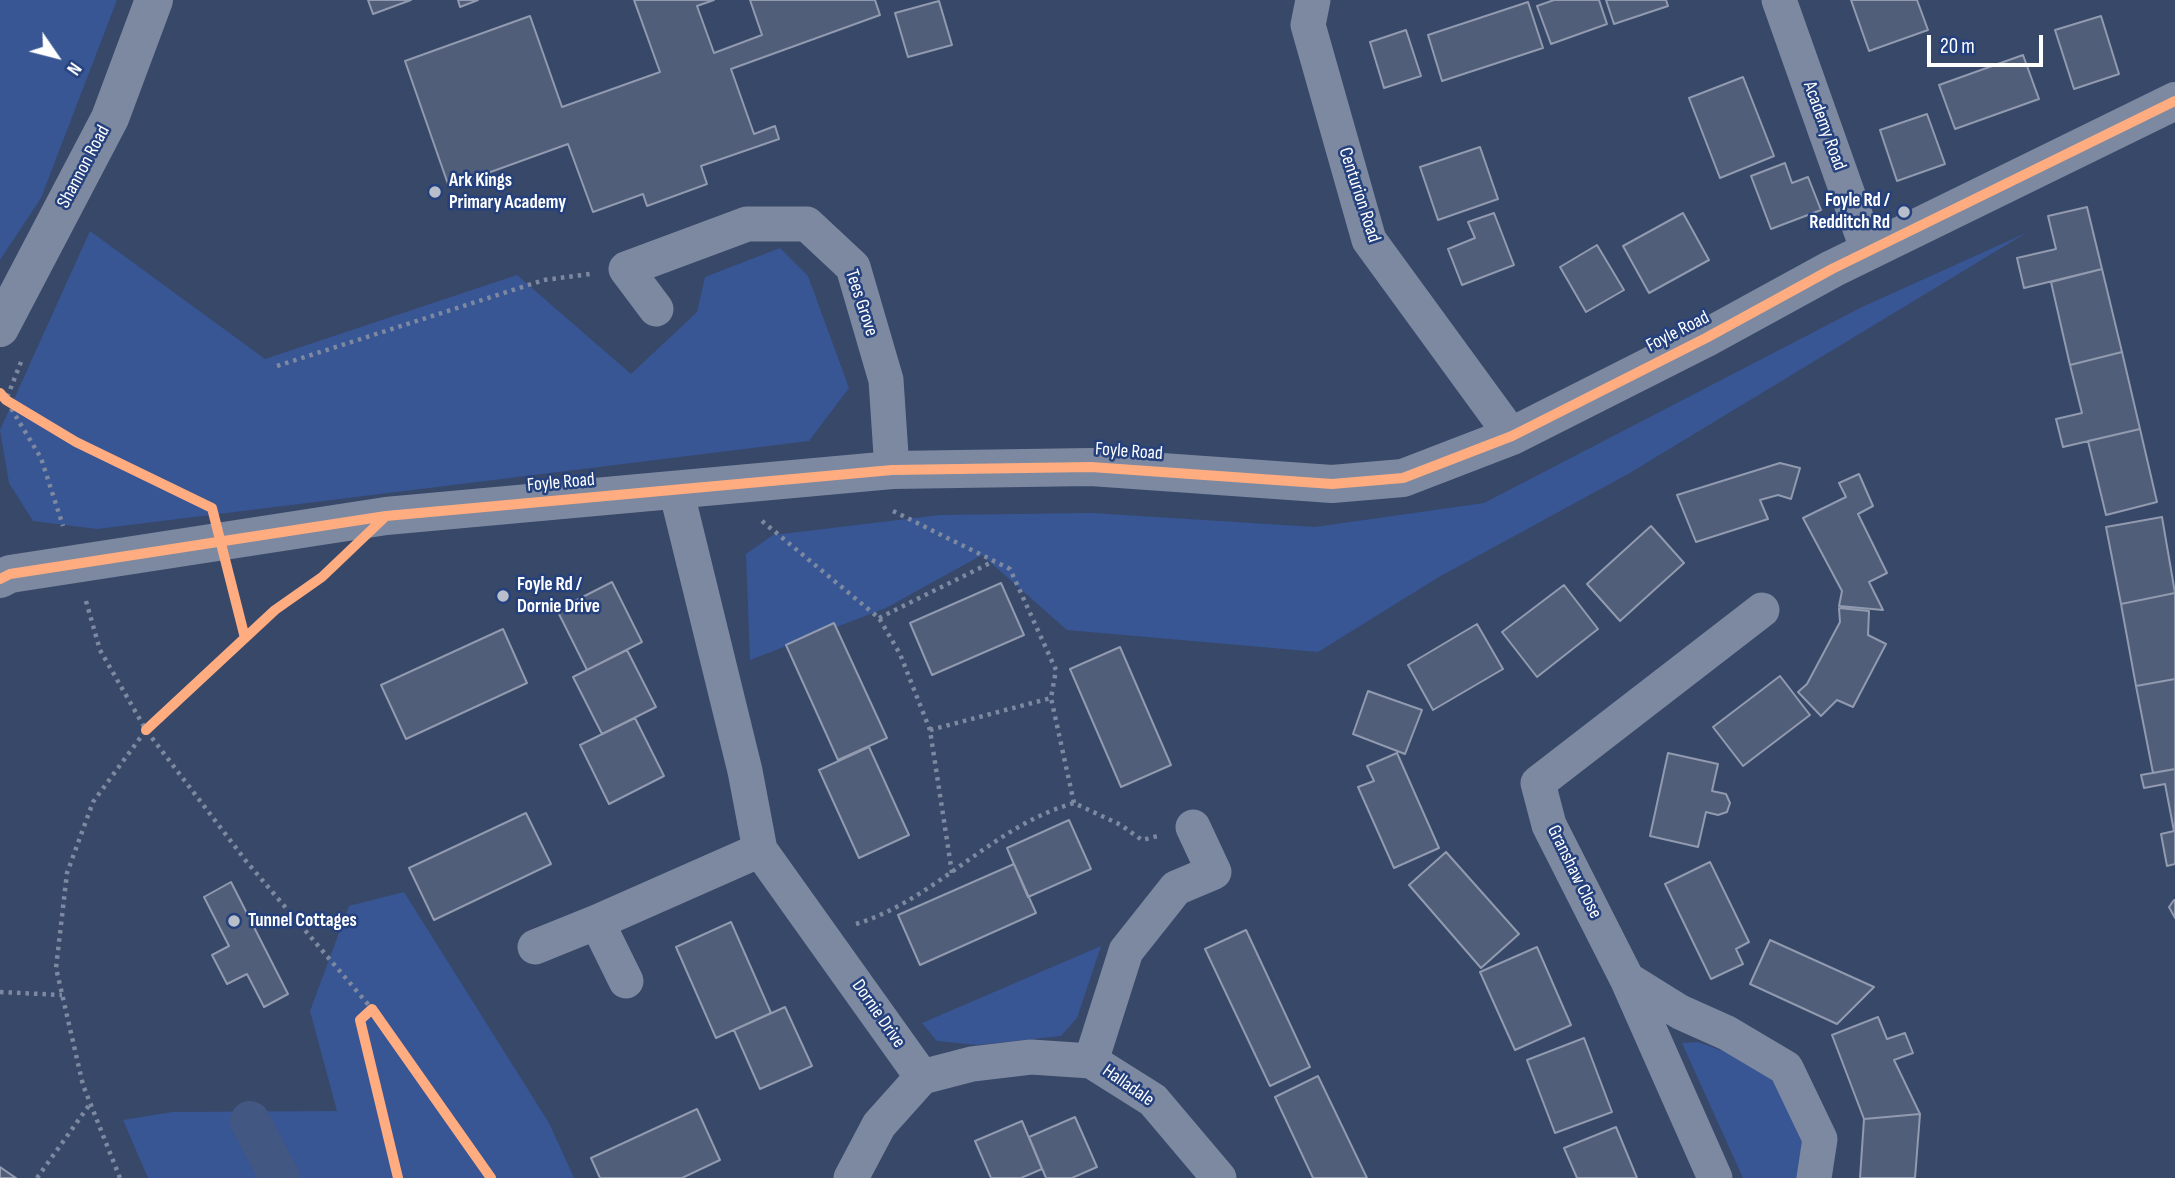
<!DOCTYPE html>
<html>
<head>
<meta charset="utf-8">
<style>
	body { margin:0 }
	#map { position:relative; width:2175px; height:1178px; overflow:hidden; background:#384869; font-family:"Sofia Sans Condensed",sans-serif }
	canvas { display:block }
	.north { position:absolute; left:21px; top:21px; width:70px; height:70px; -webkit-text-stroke:5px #24407d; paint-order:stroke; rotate:125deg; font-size:19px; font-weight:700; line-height:28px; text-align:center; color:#fff }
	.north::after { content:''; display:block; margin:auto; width:24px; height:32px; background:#fff; clip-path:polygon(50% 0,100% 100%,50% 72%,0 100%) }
	.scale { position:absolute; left:1927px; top:35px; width:116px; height:32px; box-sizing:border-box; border:4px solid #fff; border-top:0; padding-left:9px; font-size:21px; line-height:24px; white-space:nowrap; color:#fff; -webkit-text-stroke:5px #24407d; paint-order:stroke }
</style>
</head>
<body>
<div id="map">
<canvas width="2175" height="1178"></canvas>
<div class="north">N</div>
<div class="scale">20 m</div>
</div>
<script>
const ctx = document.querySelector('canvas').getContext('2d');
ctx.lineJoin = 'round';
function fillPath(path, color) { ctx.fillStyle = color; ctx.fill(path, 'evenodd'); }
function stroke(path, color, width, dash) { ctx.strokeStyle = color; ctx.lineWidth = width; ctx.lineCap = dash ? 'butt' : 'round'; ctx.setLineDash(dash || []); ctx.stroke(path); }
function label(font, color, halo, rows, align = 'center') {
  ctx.font = font + ' "Sofia Sans Condensed",sans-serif'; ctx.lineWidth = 5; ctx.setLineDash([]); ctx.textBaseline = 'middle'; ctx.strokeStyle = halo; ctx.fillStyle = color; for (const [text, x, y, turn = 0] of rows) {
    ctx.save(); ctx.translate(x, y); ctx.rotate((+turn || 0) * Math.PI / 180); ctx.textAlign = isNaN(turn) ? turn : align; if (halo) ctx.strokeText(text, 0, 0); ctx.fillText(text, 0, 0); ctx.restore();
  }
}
const green = new Path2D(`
	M 0,0 L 117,0 L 41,198 L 0,260 Z
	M 90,231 L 265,359 L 517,275 L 631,374 L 697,312 L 705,277 L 780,248 L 808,276 L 849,388 L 809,441 L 97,529 L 33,521 L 9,483 L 0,430 Z
	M 2026,233 L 1628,474 L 1439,577 L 1318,652 L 1067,630 L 982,555 L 886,608 L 750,660 L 746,554 L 773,535 L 940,515 L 1092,513 L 1315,527 L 1484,503 L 1862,307 Z
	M 404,892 L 549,1123 L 574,1178 L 148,1178 L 123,1120 L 172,1112 L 337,1111 L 310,1011 L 349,906 Z
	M 1101,946 L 1077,1018 L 1061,1036 L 977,1045 L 937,1041 L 922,1023 Z
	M 1698,1042 L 1734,1055 L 1778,1081 L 1804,1134 L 1797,1178 L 1743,1178 L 1682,1043 Z`);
const canal = new Path2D(`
	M 250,1121 L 280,1178`);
const building = new Path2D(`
	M 368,0 L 411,0 L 373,14 Z
	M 458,0 L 478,0 L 460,7 Z
	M 634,0 L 714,0 L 697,6 L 714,53 L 762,35 L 750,0 L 875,0 L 880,15 L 731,69 L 754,134 L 775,126 L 779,139 L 701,166 L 707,184 L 647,206 L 643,194 L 593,212 L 568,144 L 449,187 L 405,61 L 530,16 L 562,107 L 660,72 Z
	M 1554,0 L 1599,0 L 1607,24 L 1551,44 L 1537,6 Z
	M 1606,0 L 1666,0 L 1668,6 L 1614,24 Z
	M 1851,0 L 1917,0 L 1928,30 L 1869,51 Z
	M 939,1 L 952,45 L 908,57 L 895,13 Z
	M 1528,2 L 1543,48 L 1442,81 L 1428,35 Z
	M 2101,16 L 2119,74 L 2074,89 L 2055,30 Z
	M 1406,30 L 1421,76 L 1384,88 L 1370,42 Z
	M 2023,55 L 2039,99 L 1955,129 L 1939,85 Z
	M 1743,77 L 1774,156 L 1720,178 L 1689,98 Z
	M 1927,114 L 1945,164 L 1897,181 L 1880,130 Z
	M 1480,147 L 1498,199 L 1438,220 L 1420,167 Z
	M 1785,163 L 1792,183 L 1808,177 L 1821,210 L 1771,229 L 1751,176 Z
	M 2087,207 L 2102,269 L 2024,288 L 2017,258 L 2056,249 L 2048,216 Z
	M 1494,213 L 1514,265 L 1462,285 L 1448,249 L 1475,238 L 1468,222 Z
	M 1683,213 L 1709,260 L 1649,293 L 1623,246 Z
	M 1597,245 L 1624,290 L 1586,312 L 1560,267 Z
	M 2102,269 L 2122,352 L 2070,365 L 2051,282 Z
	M 2122,352 L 2140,429 L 2063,447 L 2056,419 L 2082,413 L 2070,365 Z
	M 2140,429 L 2157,502 L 2106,515 L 2088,441 Z
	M 1780,463 L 1800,468 L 1791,499 L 1778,495 L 1760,500 L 1768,519 L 1696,542 L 1677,495 Z
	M 1859,474 L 1873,506 L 1858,514 L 1887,573 L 1869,582 L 1883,610 L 1839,606 L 1842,591 L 1803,518 L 1846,497 L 1839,483 Z
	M 2162,517 L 2175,593 L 2121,604 L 2106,527 Z
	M 1651,526 L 1684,563 L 1620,621 L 1587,584 Z
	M 612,582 L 642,642 L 587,670 L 557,610 Z
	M 1001,583 L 1024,635 L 932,675 L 910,623 Z
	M 1564,585 L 1598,629 L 1537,677 L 1502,632 Z
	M 2175,593 L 2175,679 L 2136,686 L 2121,604 Z
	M 1839,608 L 1869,611 L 1868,635 L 1886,644 L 1853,707 L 1837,700 L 1821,716 L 1798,692 L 1807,684 L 1840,622 Z
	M 834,623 L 887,738 L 838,760 L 786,645 Z
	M 1477,624 L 1503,669 L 1433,710 L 1408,665 Z
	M 503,629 L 527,683 L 406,739 L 381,685 Z
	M 1120,647 L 1171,765 L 1121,787 L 1070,669 Z
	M 627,650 L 656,707 L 602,734 L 573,677 Z
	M 1780,676 L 1810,715 L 1743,766 L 1713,727 Z
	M 2175,679 L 2175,769 L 2153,773 L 2136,686 Z
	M 1368,691 L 1422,710 L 1405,754 L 1353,734 Z
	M 635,718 L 664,776 L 609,804 L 580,745 Z
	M 869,747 L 909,835 L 859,858 L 819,770 Z
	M 1397,753 L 1439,848 L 1394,868 L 1358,787 L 1374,781 L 1367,766 Z
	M 1668,753 L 1718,764 L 1712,791 L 1726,794 L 1730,803 L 1727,812 L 1718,815 L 1706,812 L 1698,847 L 1650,836 Z
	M 2175,769 L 2175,864 L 2167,866 L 2161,834 L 2174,831 L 2165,784 L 2144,788 L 2141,775 Z
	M 526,813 L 551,864 L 434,920 L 409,868 Z
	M 1069,820 L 1091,869 L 1028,897 L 1007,848 Z
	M 1446,852 L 1519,934 L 1481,968 L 1409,885 Z
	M 1710,862 L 1749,942 L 1736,949 L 1743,964 L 1711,979 L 1665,884 Z
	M 1014,864 L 1036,913 L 920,965 L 898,915 Z
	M 231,882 L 288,994 L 264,1007 L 247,974 L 227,984 L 212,955 L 229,946 L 204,897 Z
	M 2174,900 L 2175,900 L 2175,918 L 2169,907 Z
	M 731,922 L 771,1013 L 716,1038 L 676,947 Z
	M 1246,930 L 1310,1067 L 1270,1086 L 1205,949 Z
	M 1770,940 L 1874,987 L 1837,1024 L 1750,984 Z
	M 1537,947 L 1571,1025 L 1515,1050 L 1480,972 Z
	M 785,1007 L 812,1066 L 760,1089 L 734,1030 Z
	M 1878,1017 L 1887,1039 L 1905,1033 L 1913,1053 L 1894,1060 L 1920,1114 L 1864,1119 L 1832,1035 Z
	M 1584,1038 L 1612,1112 L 1555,1133 L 1527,1060 Z
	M 1318,1076 L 1367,1178 L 1313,1178 L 1275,1097 Z
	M 697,1109 L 720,1160 L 682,1178 L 600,1178 L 591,1158 Z
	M 1920,1114 L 1915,1178 L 1860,1178 L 1864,1119 Z
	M 1075,1117 L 1097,1167 L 1072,1178 L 1046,1178 L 1029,1137 Z
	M 1022,1121 L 1042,1169 L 1021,1178 L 991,1178 L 975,1141 Z
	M 1616,1127 L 1637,1178 L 1577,1178 L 1564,1148 Z
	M 0,1167 L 16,1178 L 0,1178 Z`);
const path = new Path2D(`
	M 21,362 L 6,400 L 41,458 L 63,526
	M 277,366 L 544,280 L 590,274
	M 893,511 L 1010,569 L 1056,670 L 1051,698 L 1074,803
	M 762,521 L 879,618 L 900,654 L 930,730 L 952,873
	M 86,601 L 100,650 L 146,730 L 246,861 L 372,1009 L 360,1020 L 398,1178
	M 879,618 L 994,561
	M 930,730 L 1051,698
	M 856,924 C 937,899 992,826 1074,803 L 1121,825 L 1142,840 L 1158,836
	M 0,992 L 62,995
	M 37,1178 L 90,1104
	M 120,1178 L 83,1085 L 56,968 L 67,873 L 93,802 L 146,730`);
const minor = new Path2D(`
	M 1313,0 L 1308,25 L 1369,240 L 1512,436
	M 1779,0 L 1868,251
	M 656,309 L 626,269 L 747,224 L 807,224 L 853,267 L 886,380 L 892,470
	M 676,490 L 745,771 L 760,850 L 922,1077 L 879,1125 L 851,1178
	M 535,947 L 597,922
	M 1627,979 L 1680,1012 L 1727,1033 L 1786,1068 L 1820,1139 L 1814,1178
	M 626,981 L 597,922 L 760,850
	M 1091,1061 L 1126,951 L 1176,888 L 1214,872 L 1193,827
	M 922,1077 L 972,1064 L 1031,1057 L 1091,1061 L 1153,1100 L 1219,1178
	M 1715,1178 L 1627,979 L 1549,825 L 1538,783 L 1762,610`);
const tertiary = new Path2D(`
	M 0,328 L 110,118 L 154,0
	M 0,579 L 10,574 L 386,516 L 892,470 L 1091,467 L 1332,484 L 1403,478 L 1512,436 L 1706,338 L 1832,269 L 2175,101`);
const cycleway = new Path2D(`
	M 0,393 L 6,400 L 76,442 L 212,508 L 245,638
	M 0,579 L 10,574 L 386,516 L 892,470 L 1091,467 L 1332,484 L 1403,478 L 1512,436 L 1706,338 L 1832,269 L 2175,101
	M 146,730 L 275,610 L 322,577 L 386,516
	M 398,1178 L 360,1020 L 372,1009 L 491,1178`);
const markers = [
	[435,192,7,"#b9bfca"],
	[1904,212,7,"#b9bfca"],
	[503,596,7,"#b9bfca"],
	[234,921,7,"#b9bfca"]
];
const streetNames = [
	["Academy Road",1824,126,70],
	["Shannon Road",84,167,-62],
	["Centurion Road",1359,195,72],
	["Tees Grove",861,303,72],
	["Foyle Road",1678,332,-27],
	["Foyle Road",1129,452,4],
	["Foyle Road",561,483,-5],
	["Granshaw Close",1574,872,64],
	["Dornie Drive",878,1014,55],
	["Halladale",1128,1086,35]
];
const poiNames = [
	["Ark Kings",449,181],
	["Primary Academy",449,203],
	["Foyle Rd /",1890,201,"right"],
	["Redditch Rd",1890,223,"right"],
	["Foyle Rd /",517,585],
	["Dornie Drive",517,607],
	["Tunnel Cottages",248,921]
];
fillPath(green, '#385594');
stroke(canal, '#435783', 40);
fillPath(building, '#515e79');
stroke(building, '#919aae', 2);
stroke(path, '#7d89a0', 4.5, [3.5, 5]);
stroke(minor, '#7d89a0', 35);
stroke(tertiary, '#7d89a0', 38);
stroke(cycleway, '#ffac80', 10);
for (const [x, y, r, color] of markers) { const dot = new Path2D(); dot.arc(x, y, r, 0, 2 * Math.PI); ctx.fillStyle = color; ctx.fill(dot); stroke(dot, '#24407d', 2.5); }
label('19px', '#fff', '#24407d', streetNames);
label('bold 19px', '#fff', '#24407d', poiNames, 'left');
</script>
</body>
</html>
